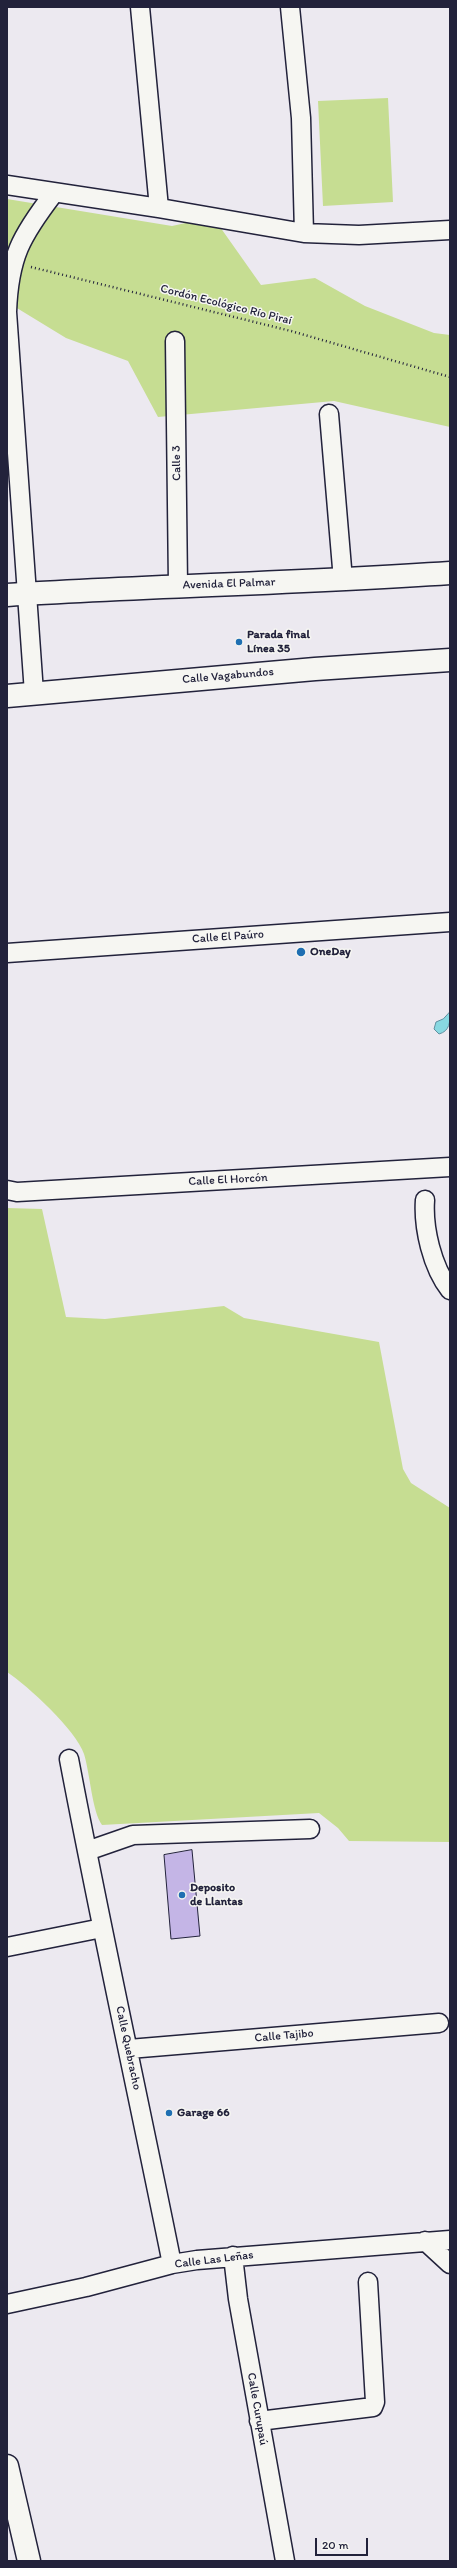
<!DOCTYPE html>
<html>
<head>
<meta charset="utf-8">
<style>
	body { margin:0 }
	#map { position:relative; width:457px; height:2568px; overflow:hidden; background:#ece9f0; font-family:Itim,sans-serif }
	canvas { display:block }
	.frame { position:absolute; inset:0; border:8px solid #22223b; pointer-events:none }
	.scale { position:absolute; left:315px; top:2538px; width:53px; height:18px; box-sizing:border-box; border:2px solid #22223b; border-top:0; padding-left:5px; font-size:12px; line-height:14px; white-space:nowrap; color:#22223b; -webkit-text-stroke:3px #f6f6f2; paint-order:stroke }
</style>
</head>
<body>
<div id="map">
<canvas width="457" height="2568"></canvas>
<div class="frame"></div>
<div class="scale">20 m</div>
</div>
<script>
const ctx = document.querySelector('canvas').getContext('2d');
ctx.lineJoin = 'round';
function fillPath(path, color) { ctx.fillStyle = color; ctx.fill(path, 'evenodd'); }
function stroke(path, color, width, dash) { ctx.strokeStyle = color; ctx.lineWidth = width; ctx.lineCap = dash ? 'butt' : 'round'; ctx.setLineDash(dash || []); ctx.stroke(path); }
function label(font, color, halo, rows, align = 'center') {
  ctx.font = font + ' Itim,sans-serif'; ctx.lineWidth = 3; ctx.setLineDash([]); ctx.textBaseline = 'middle'; ctx.strokeStyle = halo; ctx.fillStyle = color; for (const [text, x, y, turn = 0] of rows) {
    ctx.save(); ctx.translate(x, y); ctx.rotate((+turn || 0) * Math.PI / 180); ctx.textAlign = isNaN(turn) ? turn : align; if (halo) ctx.strokeText(text, 0, 0); ctx.fillText(text, 0, 0); ctx.restore();
  }
}
const green = new Path2D(`
	M 388,98 L 393,202 L 323,206 L 318,101 Z
	M 7,199 L 172,226 L 213,217 L 261,285 L 315,278 L 365,306 L 434,333 L 450,335 L 450,427 L 334,401 L 158,417 L 128,361 L 66,338 L 7,302 Z
	M 7,1208 L 42,1209 L 66,1317 L 105,1319 L 224,1306 L 244,1318 L 379,1342 L 403,1469 L 411,1483 L 450,1508 L 450,1842 L 349,1841 L 338,1828 L 319,1813 L 102,1825 C 92,1811 90,1773 84,1754 C 76,1730 28,1686 7,1672 Z`);
const water = new Path2D(`
	M 450,1012 C 450,1022 450,1031 439,1034 L 434,1029 L 436,1022 L 443,1019 Z`);
const building = new Path2D(`
	M 192,1850 L 200,1936 L 171,1939 L 164,1855 Z`);
const path = new Path2D(`
	M 31,267 L 291,331 L 450,377`);
const minor = new Path2D(`
	M 140,7 L 159,208
	M 290,7 L 301,118 L 304,233
	M 7,185 L 159,208 L 304,233 L 359,235 L 450,230
	M 175,341 L 178,585
	M 329,414 L 343,580
	M 34,693 L 7,312 C 9,257 21,236 54,193
	M 7,953 L 450,922
	M 7,1190 L 17,1192 L 450,1167
	M 425,1200 C 423,1228 432,1267 450,1290
	M 69,1759 C 101,1928 138,2095 172,2264
	M 87,1851 L 133,1835 L 310,1829
	M 7,1947 L 102,1928
	M 129,2049 L 439,2023
	M 425,2241 L 450,2264
	M 233,2256 L 238,2299 L 285,2561
	M 7,2304 L 86,2287 L 172,2264 L 197,2260 L 450,2240
	M 259,2421 L 373,2407 L 375,2402 L 368,2282`);
const tertiary = new Path2D(`
	M 7,595 C 155,586 302,583 450,573
	M 7,696 L 315,669 L 450,660
	M 7,2466 L 29,2561`);
const markers = [
	[239,642,4,"#1f6fb2"],
	[301,952,5,"#1f6fb2"],
	[182,1895,4,"#1f6fb2"],
	[169,2113,4,"#1f6fb2"]
];
const streetNames = [
	["Cordón Ecológico Río Piraí",226,305,14],
	["Calle 3",177,463,-91],
	["Avenida El Palmar",229,584,-2],
	["Calle Vagabundos",228,676,-5],
	["Calle El Paúro",228,937,-4],
	["Calle El Horcón",228,1180,-3],
	["Calle Tajibo",284,2036,-5],
	["Calle Quebracho",128,2048,78],
	["Calle Las Leñas",214,2260,-7],
	["Calle Curupaú",257,2409,80]
];
const poiNames = [
	["Parada final",247,635],
	["Línea 35",247,649],
	["OneDay",310,952],
	["Deposito",190,1888],
	["de Llantas",190,1902],
	["Garage 66",177,2113]
];
fillPath(green, '#c6dd92');
fillPath(water, '#88d8e1');
stroke(water, '#5f8f9f', 1);
fillPath(building, '#c4b5e6');
stroke(building, '#22223b', 1);
stroke(minor, '#22223b', 21);
stroke(tertiary, '#22223b', 25);
stroke(path, '#22223b', 2.5, [1, 3]);
stroke(minor, '#f6f6f2', 18);
stroke(tertiary, '#f6f6f2', 22);
for (const [x, y, r, color] of markers) { const dot = new Path2D(); dot.arc(x, y, r, 0, 2 * Math.PI); ctx.fillStyle = color; ctx.fill(dot); stroke(dot, '#f6f6f2', 1.5); }
label('12px', '#22223b', '#f6f6f2', streetNames);
label('bold 12px', '#22223b', '#f6f6f2', poiNames, 'left');
</script>
</body>
</html>
